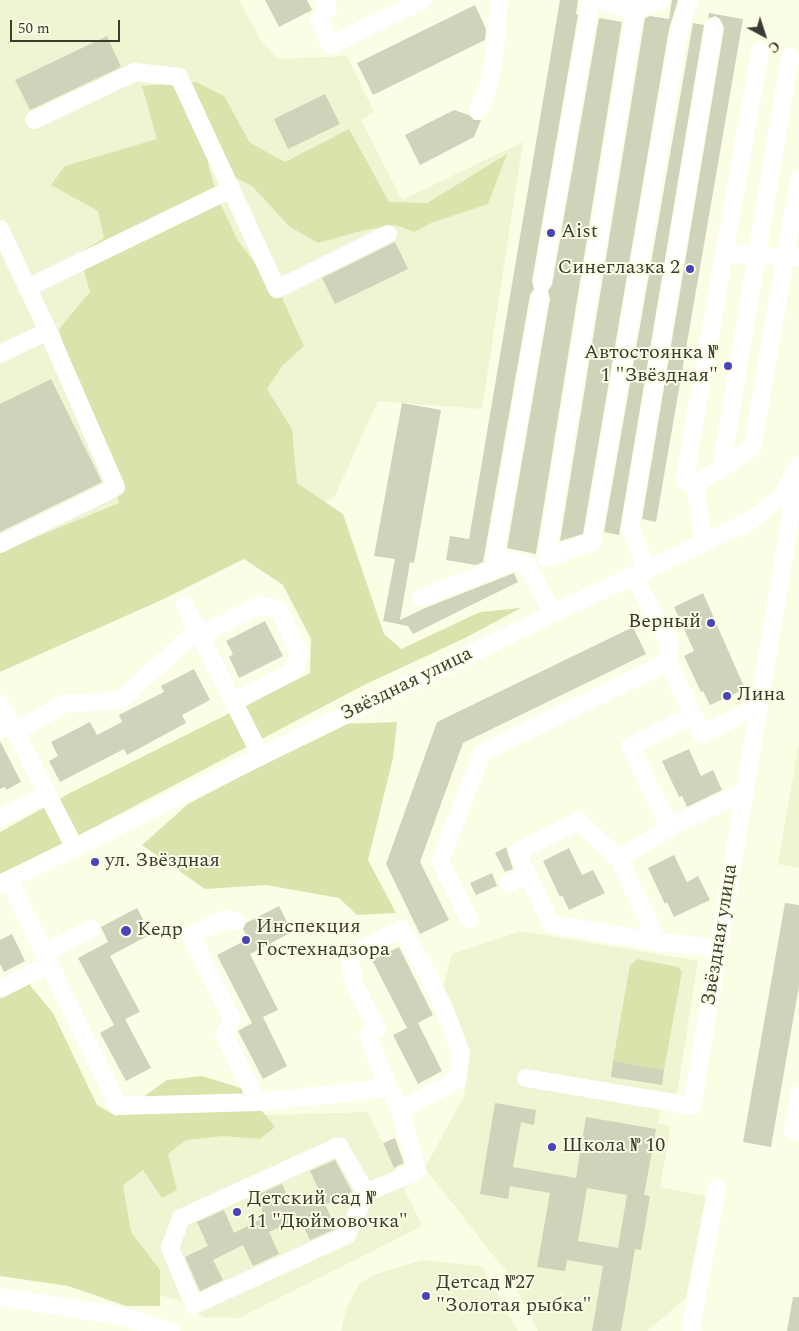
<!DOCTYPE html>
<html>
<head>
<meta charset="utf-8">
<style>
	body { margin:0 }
	#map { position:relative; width:799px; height:1331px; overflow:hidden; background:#fbfee4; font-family:Spectral,serif }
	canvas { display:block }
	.north { position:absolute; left:739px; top:10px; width:50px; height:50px; -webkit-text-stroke:4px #fbfee4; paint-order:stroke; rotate:140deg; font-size:14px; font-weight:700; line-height:20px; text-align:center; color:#3a3b31 }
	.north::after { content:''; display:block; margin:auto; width:18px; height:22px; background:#3a3b31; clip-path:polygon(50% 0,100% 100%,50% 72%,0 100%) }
	.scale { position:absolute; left:10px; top:20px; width:110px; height:22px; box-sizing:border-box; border:2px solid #3a3b31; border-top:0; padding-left:6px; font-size:15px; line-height:18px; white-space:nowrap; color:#3a3b31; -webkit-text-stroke:4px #fbfee4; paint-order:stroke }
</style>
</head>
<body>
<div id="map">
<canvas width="799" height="1331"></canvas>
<div class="north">С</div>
<div class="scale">50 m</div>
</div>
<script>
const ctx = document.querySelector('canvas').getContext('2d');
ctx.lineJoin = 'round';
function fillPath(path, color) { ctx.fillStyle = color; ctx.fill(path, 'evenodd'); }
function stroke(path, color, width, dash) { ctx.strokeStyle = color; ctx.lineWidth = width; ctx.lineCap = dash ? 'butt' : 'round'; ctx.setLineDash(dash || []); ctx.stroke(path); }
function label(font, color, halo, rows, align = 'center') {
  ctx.font = font + ' Spectral,serif'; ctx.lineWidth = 4; ctx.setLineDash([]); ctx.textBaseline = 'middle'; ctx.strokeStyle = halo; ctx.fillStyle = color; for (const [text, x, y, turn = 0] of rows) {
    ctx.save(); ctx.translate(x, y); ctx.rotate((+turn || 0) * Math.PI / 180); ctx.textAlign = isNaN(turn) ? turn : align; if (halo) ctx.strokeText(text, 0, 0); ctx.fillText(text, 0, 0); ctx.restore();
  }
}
const built = new Path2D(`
	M 0,0 L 239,0 L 260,39 L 278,59 L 347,56 L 374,112 L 361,120 L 402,200 L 523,142 L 482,409 L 378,401 L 334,498 L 0,661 Z
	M 799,743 L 799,868 L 778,864 Z
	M 521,931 L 698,961 L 677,1094 L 663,1092 L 658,1123 L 671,1126 L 660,1187 L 706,1196 L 686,1298 L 647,1331 L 538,1331 L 511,1278 L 425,1168 L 464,1096 L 469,1055 L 442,991 L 452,954 Z
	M 368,1112 L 422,1226 L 239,1318 L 203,1317 L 179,1300 L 113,1284 L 48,1167 L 134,1119 Z
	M 422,1260 L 482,1266 L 518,1331 L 341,1331 L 346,1309 L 359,1284 L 376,1274 Z`);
const green = new Path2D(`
	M 196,82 L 224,96 L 250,143 L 285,162 L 349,129 L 389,202 L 427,203 L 507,154 L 488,204 L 431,223 L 414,232 L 396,225 L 365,230 L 318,243 L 290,227 L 252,186 L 208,164 L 218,199 L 238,241 L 282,298 L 304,346 L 283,365 L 267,389 L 292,429 L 297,483 L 343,514 L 384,634 L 401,649 L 480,612 L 521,608 L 463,639 L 364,685 L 0,877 L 0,832 L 70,793 L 310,673 L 311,639 L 283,585 L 244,559 L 166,598 L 0,672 L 0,552 L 119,503 L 109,452 L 81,408 L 59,329 L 90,292 L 79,253 L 104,238 L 98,211 L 51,185 L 65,166 L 157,139 L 142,86 Z
	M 397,722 L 393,758 L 368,860 L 396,913 L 357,915 L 339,898 L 266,885 L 205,889 L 142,845 L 188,804 L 341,724 Z
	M 638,959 L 678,967 L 682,972 L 664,1070 L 613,1061 L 630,965 Z
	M 29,984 L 53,1013 L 97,1105 L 116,1116 L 167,1080 L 202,1076 L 244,1089 L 275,1127 L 260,1139 L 223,1136 L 186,1140 L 168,1154 L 177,1190 L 162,1198 L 143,1170 L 123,1185 L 131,1232 L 160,1270 L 160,1306 L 126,1306 L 68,1286 L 0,1276 L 0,994 Z`);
const building = new Path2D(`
	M 265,0 L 307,0 L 312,10 L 279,27 Z
	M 560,0 L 578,0 L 576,14 L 578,15 L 532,281 L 534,289 L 530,295 L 486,545 L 483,562 L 476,565 L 446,560 L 450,536 L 469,539 Z
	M 672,0 L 678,0 L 669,29 L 583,534 L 560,541 L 645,18 L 650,16 L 669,19 Z
	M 475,5 L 486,29 L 485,40 L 373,95 L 357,63 Z
	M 709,13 L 743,19 L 656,522 L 642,519 L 724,29 L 720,19 L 715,16 L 708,19 Z
	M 599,18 L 622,22 L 536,554 L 507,548 L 550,299 L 548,291 L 552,285 Z
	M 693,23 L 704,25 L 619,535 L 604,532 Z
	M 107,36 L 121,67 L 30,110 L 15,80 Z
	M 325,94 L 340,124 L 288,149 L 274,119 Z
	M 454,110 L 469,115 L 474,120 L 481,120 L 474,137 L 420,165 L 405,135 Z
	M 395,242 L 408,269 L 335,304 L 322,278 Z
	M 51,379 L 102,482 L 0,532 L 0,404 Z
	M 402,403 L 441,410 L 414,563 L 410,562 L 400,620 L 425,608 L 514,573 L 518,582 L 413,634 L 408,626 L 383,621 L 395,559 L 374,556 Z
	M 703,593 L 745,689 L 710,705 L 703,691 L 701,692 L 684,656 L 694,651 L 674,607 Z
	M 265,621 L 283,656 L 239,678 L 229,657 L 233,654 L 226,641 Z
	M 633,627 L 646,654 L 463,743 L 420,862 L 449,920 L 420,934 L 386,864 L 437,722 Z
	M 194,669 L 210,700 L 182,715 L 186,723 L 127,755 L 124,749 L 60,782 L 49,761 L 58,756 L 51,742 L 90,722 L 97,735 L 122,722 L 119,715 L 164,692 L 161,686 Z
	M 0,741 L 21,782 L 6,790 L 5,787 L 0,789 Z
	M 689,749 L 701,776 L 713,770 L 722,790 L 687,807 L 682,796 L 679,797 L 662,761 Z
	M 506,847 L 513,869 L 505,872 L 495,853 Z
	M 569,848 L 582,875 L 593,870 L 605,893 L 569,910 L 562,895 L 560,897 L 543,861 Z
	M 674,855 L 687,882 L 698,876 L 710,900 L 674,917 L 667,902 L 665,904 L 648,868 Z
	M 492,873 L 497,886 L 476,895 L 470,883 Z
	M 785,903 L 799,905 L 799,986 L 771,1147 L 743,1142 Z
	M 279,906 L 292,932 L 250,954 L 278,1010 L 263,1017 L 287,1066 L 263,1079 L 238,1031 L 252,1023 L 217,955 L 248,939 L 243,929 L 246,923 Z
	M 137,908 L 151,934 L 110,956 L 140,1012 L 125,1019 L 151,1068 L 126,1081 L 100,1033 L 114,1025 L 78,958 L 108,942 L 101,927 Z
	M 12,934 L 25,961 L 4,972 L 0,964 L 0,940 Z
	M 399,947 L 433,1015 L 418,1023 L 442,1071 L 418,1084 L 393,1035 L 407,1028 L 372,960 Z
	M 613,1061 L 664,1070 L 662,1085 L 611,1077 Z
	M 495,1103 L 536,1110 L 534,1125 L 521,1122 L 513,1167 L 576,1178 L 586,1117 L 656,1129 L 644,1195 L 650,1196 L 641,1250 L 635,1249 L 621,1331 L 592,1331 L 603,1266 L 567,1260 L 565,1271 L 537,1267 L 550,1193 L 510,1186 L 508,1199 L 480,1194 ZM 587,1188 L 627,1195 L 618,1248 L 578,1241 Z
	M 395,1138 L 404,1163 L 394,1168 L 383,1143 Z
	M 335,1160 L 352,1192 L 325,1205 L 337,1228 L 310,1240 L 299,1218 L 269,1232 L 279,1254 L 253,1266 L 243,1245 L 213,1260 L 223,1280 L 200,1291 L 185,1257 L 208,1246 L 197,1222 L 224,1210 L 234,1233 L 265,1217 L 255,1196 L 282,1184 L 292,1205 L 320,1192 L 310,1171 Z
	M 793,1297 L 799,1297 L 799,1331 L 787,1331 Z`);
const minor = new Path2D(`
	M 324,0 L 328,9 L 319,20 L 331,45 L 423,0
	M 597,0 L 635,11 L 661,0
	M 635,11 L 546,558 L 592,542 L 679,31 L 689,0
	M 478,110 C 496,75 496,39 499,0
	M 231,189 L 277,289 L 388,234
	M 0,229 L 48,331 L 116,487 L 0,544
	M 725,252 L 756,256 L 799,257
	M 542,283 L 591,0
	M 27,288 L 231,189 L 179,77 L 135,72 L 34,120
	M 540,297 L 495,556 L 527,565 L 553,614
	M 0,354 L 48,331
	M 721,468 L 790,57
	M 695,485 L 752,448 L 799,180
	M 703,543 L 695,485 L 684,481 L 760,51
	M 647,570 L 630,528 L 714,27
	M 634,576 L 670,644 L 668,662 L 702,734 L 757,707
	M 421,598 L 512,562
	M 185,606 L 261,756
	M 0,704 L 11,724 L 0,729
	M 692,715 L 630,746 L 664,816 L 674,825 L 744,792
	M 0,818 L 47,795
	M 674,825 L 619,859 L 579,821 L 517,852 L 551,924 L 658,942 L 719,948
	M 75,848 L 11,724 L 24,727 L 63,704 L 121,700 L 197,630 L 209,631 L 260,605 L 279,610 L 300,655 L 293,671 L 234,702
	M 619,859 L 658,942
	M 9,880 L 118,1106 L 258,1102 L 389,1088 L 400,1110 L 417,1171 L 366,1193 L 347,1235 L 194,1305 L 170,1248 L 181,1218 L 339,1146 L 366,1193
	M 508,883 L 527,874
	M 0,884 L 560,610 L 750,521 L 781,497 L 799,465
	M 469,919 L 440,861 L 482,753 L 668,662
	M 236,921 L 226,919 L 191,935 L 232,1019 L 224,1035 L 258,1102
	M 44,953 L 91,929
	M 0,989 L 50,964
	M 526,1078 L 692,1106 L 797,478
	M 389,1088 L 368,1036 L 377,1028 L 353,982 L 350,956 L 401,929 L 424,967 L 444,1008 L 461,1053 L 457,1080 L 400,1110
	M 799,1095 L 793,1130 L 799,1132
	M 0,1297 L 120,1316 L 171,1331
	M 693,1331 L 691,1327 L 717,1188`);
const markers = [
	[551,233,5,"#4944ba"],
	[690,269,5,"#4944ba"],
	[728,366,5,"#4944ba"],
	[711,623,5,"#4944ba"],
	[727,696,5,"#4944ba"],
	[95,862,5,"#4944ba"],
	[126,931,6,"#4944ba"],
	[246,940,5,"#4944ba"],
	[552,1147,5,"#4944ba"],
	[237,1212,5,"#4944ba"],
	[426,1296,5,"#4944ba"]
];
const poiNames = [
	["Aist",561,233],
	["Синеглазка 2",680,269,"right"],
	["Автостоянка №",718,354,"right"],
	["1 \"Звёздная\"",718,377,"right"],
	["Верный",701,623,"right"],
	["Лина",737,696],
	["ул. Звёздная",105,862],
	["Инспекция",256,928],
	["Гостехнадзора",256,951],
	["Кедр",137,931],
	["Школа № 10",562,1147],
	["Детский сад №",247,1200],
	["11 \"Дюймовочка\"",247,1223],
	["Детсад №27",436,1284],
	["\"Золотая рыбка\"",436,1307]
];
const streetNames = [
	["Звёздная улица",407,685,-26],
	["Звёздная улица",721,935,-81]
];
fillPath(built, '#f0f4d3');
fillPath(green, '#dce2ab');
fillPath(building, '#cfd3b9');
stroke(minor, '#fff', 18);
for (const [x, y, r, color] of markers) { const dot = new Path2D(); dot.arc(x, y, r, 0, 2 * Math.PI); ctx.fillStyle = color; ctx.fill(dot); stroke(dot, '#fbfee4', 2); }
label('20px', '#3a3b31', '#fbfee4', poiNames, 'left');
label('20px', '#3a3b31', '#fbfee4', streetNames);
</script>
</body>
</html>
